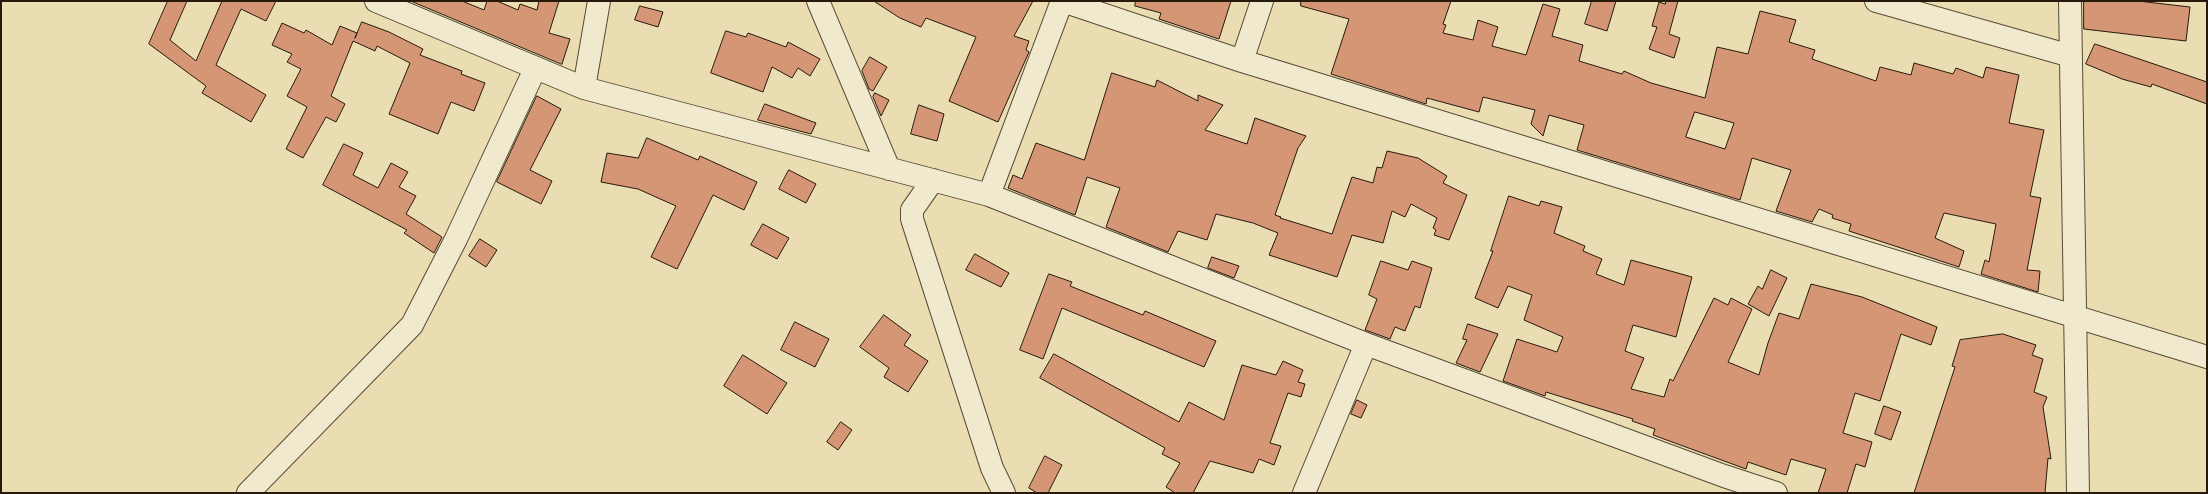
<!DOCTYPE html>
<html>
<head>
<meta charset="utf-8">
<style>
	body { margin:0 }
	#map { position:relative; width:2208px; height:494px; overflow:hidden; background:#eaddb2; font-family:"IM FELL Double Pica",serif }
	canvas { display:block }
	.frame { position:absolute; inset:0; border:2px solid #28190d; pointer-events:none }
</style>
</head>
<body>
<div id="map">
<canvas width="2208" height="494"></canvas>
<div class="frame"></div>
</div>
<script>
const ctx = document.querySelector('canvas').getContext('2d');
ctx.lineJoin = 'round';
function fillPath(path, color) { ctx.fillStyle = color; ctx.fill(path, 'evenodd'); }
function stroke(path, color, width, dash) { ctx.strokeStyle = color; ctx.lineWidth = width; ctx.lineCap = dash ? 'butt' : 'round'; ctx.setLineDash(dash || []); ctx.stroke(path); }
const building = new Path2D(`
	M 168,1 L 187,1 L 170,40 L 196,61 L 222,1 L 276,1 L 266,21 L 241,9 L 216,65 L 266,95 L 251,122 L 202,93 L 206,86 L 149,44 Z
	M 411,1 L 462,1 L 484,10 L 487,1 L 497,1 L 518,10 L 520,4 L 537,10 L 539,1 L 559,1 L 549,33 L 570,39 L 562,64 Z
	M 874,1 L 1033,1 L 1014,36 L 1029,41 L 1026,50 L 1029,52 L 998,122 L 949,101 L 976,37 L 926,18 L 921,27 L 900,18 Z
	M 1136,1 L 1231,1 L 1219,39 L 1159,19 L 1161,13 L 1135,6 Z
	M 1301,1 L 1451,1 L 1443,24 L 1446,25 L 1443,33 L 1473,40 L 1478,20 L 1498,27 L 1492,46 L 1526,55 L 1543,4 L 1560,9 L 1552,36 L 1583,45 L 1579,61 L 1622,74 L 1624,71 L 1651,83 L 1705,98 L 1717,47 L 1748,54 L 1760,11 L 1796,20 L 1789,42 L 1815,50 L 1812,59 L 1876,81 L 1880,67 L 1911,75 L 1914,63 L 1953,74 L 1956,68 L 1983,78 L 1986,67 L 2019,75 L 2009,123 L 2044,130 L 2030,196 L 2041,198 L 2027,270 L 2040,271 L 2038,292 L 1981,274 L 1985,260 L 1989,262 L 1996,224 L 1944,213 L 1935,238 L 1964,251 L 1959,267 L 1849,231 L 1851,224 L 1832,218 L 1833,215 L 1819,209 L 1812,222 L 1776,211 L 1791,170 L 1752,158 L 1740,200 L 1577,150 L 1584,125 L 1549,115 L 1543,136 L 1531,124 L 1535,110 L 1483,97 L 1479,112 L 1427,98 L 1426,104 L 1331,74 L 1349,19 L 1301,6 ZM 1695,112 L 1734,123 L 1725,149 L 1686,137 Z
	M 1592,1 L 1616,1 L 1607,31 L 1585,24 Z
	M 1666,1 L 1678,1 L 1669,34 L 1680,38 L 1674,58 L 1649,49 L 1657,27 L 1652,26 L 1659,2 L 1665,4 Z
	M 2084,1 L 2138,1 L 2190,7 L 2186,41 L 2084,29 Z
	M 640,6 L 663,12 L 658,27 L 635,20 Z
	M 362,22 L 389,32 L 423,49 L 420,55 L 462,71 L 461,74 L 485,83 L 474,111 L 451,102 L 438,134 L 389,114 L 410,63 L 377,46 L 375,51 L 353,41 L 331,96 L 345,104 L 336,122 L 326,117 L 303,158 L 286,149 L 307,107 L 287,96 L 301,69 L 287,62 L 292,54 L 272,45 L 282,23 L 304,33 L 306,30 L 332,45 L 340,26 L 357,33 L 355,38 Z
	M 726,31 L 746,37 L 748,33 L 786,47 L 788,42 L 820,59 L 810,76 L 798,68 L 792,78 L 772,67 L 763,92 L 711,73 Z
	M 2095,44 L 2207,82 L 2207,104 L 2152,84 L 2151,87 L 2122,79 L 2086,64 Z
	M 870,57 L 887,67 L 873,91 L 869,89 L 862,71 Z
	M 1112,73 L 1155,87 L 1157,80 L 1198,101 L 1198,95 L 1223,105 L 1205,130 L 1247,144 L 1255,118 L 1306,136 L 1298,148 L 1275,215 L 1281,217 L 1280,218 L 1332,234 L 1352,177 L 1373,183 L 1377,167 L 1382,168 L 1387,151 L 1418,158 L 1447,176 L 1443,183 L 1467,195 L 1449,240 L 1434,235 L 1436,230 L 1433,228 L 1437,218 L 1411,204 L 1405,217 L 1392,211 L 1383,243 L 1352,235 L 1337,277 L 1269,255 L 1278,233 L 1253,223 L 1216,214 L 1207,240 L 1178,231 L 1168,252 L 1106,227 L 1120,188 L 1087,177 L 1075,215 L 1008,188 L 1013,175 L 1022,179 L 1036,143 L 1084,160 Z
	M 875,93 L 889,100 L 881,116 L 873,97 Z
	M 537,96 L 561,109 L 530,170 L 552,181 L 541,204 L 497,182 Z
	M 765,104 L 816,123 L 811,134 L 758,120 Z
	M 919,105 L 944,114 L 937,141 L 911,134 Z
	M 647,138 L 698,160 L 700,156 L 757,182 L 744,210 L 713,195 L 677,269 L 651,257 L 676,206 L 638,189 L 601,182 L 607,153 L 638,158 Z
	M 344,144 L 363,153 L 353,175 L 378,188 L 391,163 L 408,172 L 399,187 L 416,196 L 406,214 L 442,237 L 434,253 L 404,233 L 407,230 L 323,185 Z
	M 789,170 L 816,184 L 806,203 L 779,189 Z
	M 1509,196 L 1539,206 L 1541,201 L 1562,207 L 1554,233 L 1585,246 L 1583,251 L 1602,259 L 1596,274 L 1624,285 L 1631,260 L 1692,277 L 1676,337 L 1633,325 L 1625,351 L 1644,358 L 1631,389 L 1664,397 L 1670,379 L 1673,381 L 1714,298 L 1728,305 L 1731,298 L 1752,309 L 1728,362 L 1759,375 L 1768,343 L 1779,313 L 1799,319 L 1811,284 L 1862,297 L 1937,327 L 1931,345 L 1901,334 L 1880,401 L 1855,393 L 1843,433 L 1872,442 L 1865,467 L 1856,464 L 1847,493 L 1818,493 L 1826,469 L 1791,459 L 1786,475 L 1748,462 L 1746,469 L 1653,435 L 1655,429 L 1632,421 L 1633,419 L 1546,392 L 1545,396 L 1503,381 L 1517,339 L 1557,352 L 1563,337 L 1524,320 L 1532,295 L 1508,286 L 1498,308 L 1475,298 L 1493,251 L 1491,251 Z
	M 763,224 L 789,238 L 777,259 L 751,245 Z
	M 480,239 L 497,250 L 486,267 L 469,256 Z
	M 975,254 L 1009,273 L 1001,287 L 966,270 Z
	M 1212,257 L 1239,266 L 1234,278 L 1208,268 Z
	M 1381,261 L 1408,270 L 1412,261 L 1432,268 L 1420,308 L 1415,306 L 1405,331 L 1395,327 L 1390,339 L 1365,330 L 1377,299 L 1369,295 Z
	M 1771,270 L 1787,278 L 1769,316 L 1748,304 L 1758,286 L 1762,289 Z
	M 1049,274 L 1072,282 L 1070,286 L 1143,315 L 1145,311 L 1216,341 L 1204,367 L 1062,308 L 1043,359 L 1020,350 Z
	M 884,315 L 911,335 L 904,345 L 928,361 L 908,392 L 884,377 L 889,368 L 860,347 Z
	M 795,322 L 829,339 L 815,367 L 781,350 Z
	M 1468,324 L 1498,334 L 1480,372 L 1456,363 L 1467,340 L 1463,339 Z
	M 2003,334 L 2036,345 L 2032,355 L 2043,359 L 2034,392 L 2047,397 L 2043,407 L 2051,459 L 2048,458 L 2045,493 L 1914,493 L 1955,367 L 1952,366 L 1960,340 Z
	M 1054,354 L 1179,422 L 1189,402 L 1224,420 L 1242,365 L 1276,375 L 1283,361 L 1303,370 L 1298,382 L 1305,384 L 1301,397 L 1288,393 L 1270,443 L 1281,446 L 1274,465 L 1259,459 L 1253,473 L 1210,461 L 1193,493 L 1175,493 L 1166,487 L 1180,463 L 1162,454 L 1165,448 L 1040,378 Z
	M 743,355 L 787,383 L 767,414 L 724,386 Z
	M 1357,400 L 1367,405 L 1361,418 L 1351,414 Z
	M 1884,406 L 1901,412 L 1891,440 L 1875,434 Z
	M 841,422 L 852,430 L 838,450 L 827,442 Z
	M 1045,456 L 1062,465 L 1048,493 L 1037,493 L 1029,488 Z`);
const minor = new Path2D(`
	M 376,1 L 584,88 L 989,195 L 1366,344 L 1724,476 L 1776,493
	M 818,1 L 889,169
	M 1063,1 L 1242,61 L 2207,357
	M 1876,1 L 2071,56
	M 2070,1 L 2078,493
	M 1242,61 L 1262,1
	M 584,88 L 599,1
	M 933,180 L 912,210 L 912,219 L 992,468 L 1004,493
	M 989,195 L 1062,1
	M 248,493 L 412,325 L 456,239 L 535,69
	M 1304,493 L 1366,344`);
fillPath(building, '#d59676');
stroke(building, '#28190d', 1);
stroke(minor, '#584a36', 24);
stroke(minor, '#f1e9cd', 22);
</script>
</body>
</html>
